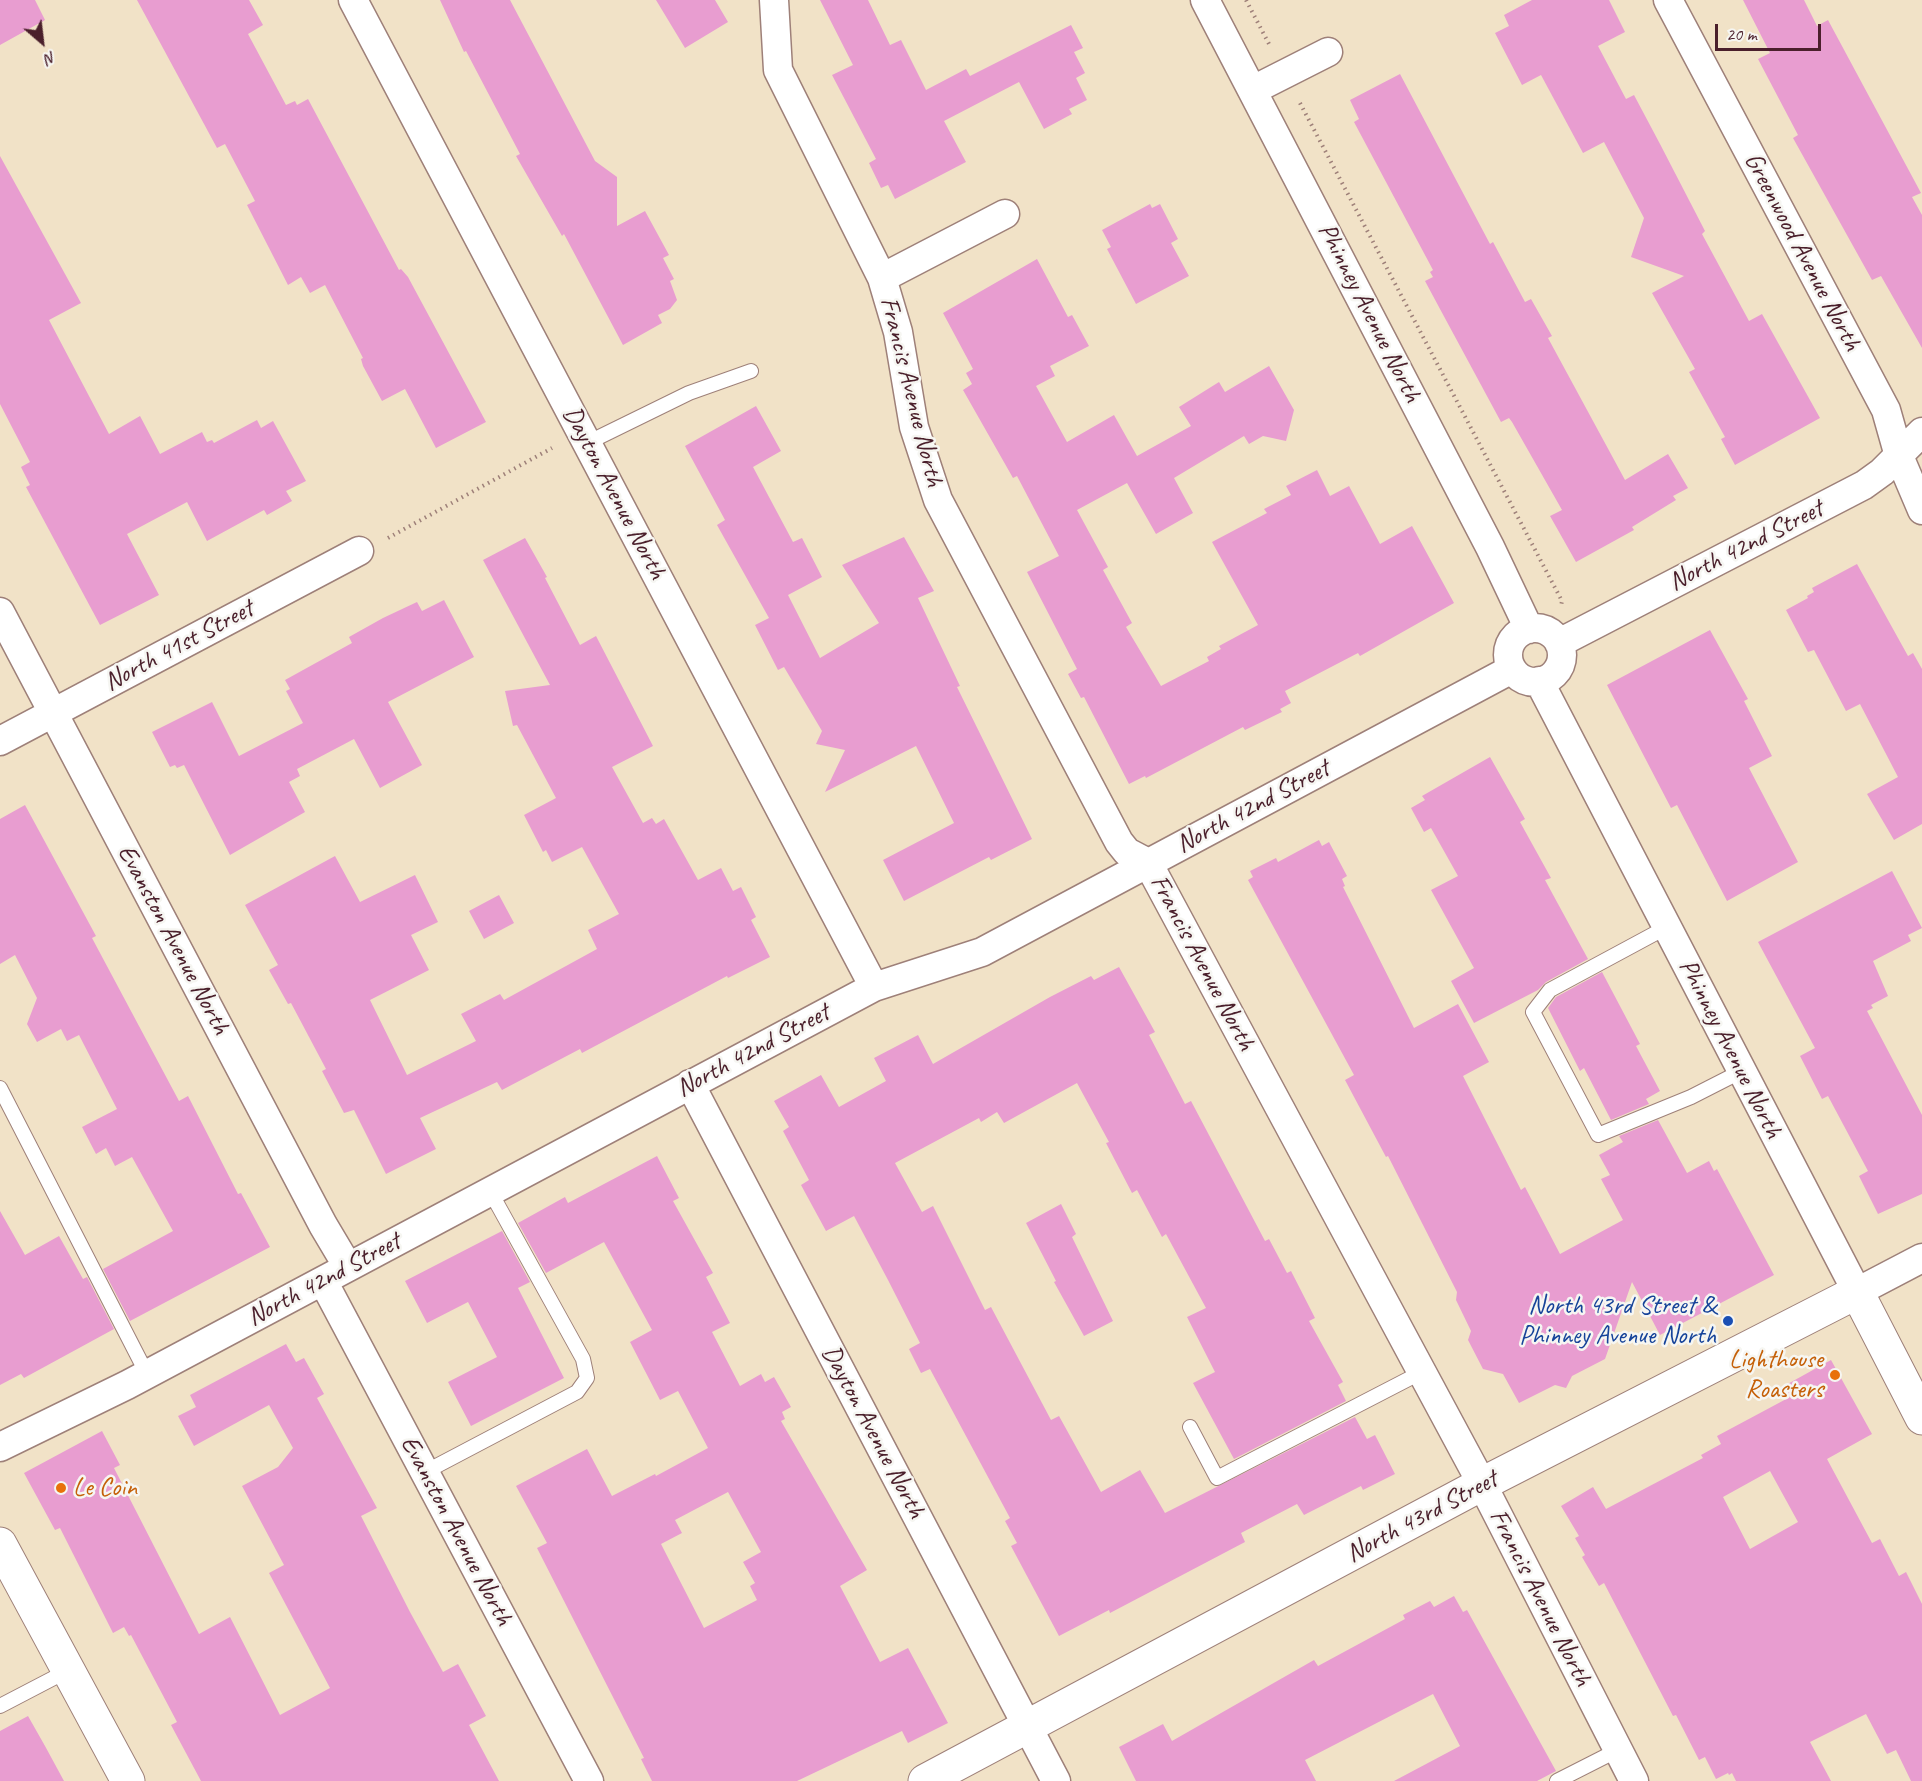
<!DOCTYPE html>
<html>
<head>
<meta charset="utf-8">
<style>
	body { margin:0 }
	#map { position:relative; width:1922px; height:1781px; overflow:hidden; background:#f1e2c7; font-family:Caveat,sans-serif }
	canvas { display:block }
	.north { position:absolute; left:12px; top:12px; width:60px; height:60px; -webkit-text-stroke:4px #f6f6f2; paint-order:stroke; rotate:152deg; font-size:16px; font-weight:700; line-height:24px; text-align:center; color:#4a1f2b }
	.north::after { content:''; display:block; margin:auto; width:21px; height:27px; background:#4a1f2b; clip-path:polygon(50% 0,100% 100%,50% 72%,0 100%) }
	.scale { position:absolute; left:1715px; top:24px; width:106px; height:27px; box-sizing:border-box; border:3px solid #4a1f2b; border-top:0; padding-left:8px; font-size:18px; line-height:21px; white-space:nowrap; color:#4a1f2b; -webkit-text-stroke:4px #f6f6f2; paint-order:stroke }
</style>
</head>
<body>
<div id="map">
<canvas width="1922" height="1781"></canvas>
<div class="north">N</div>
<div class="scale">20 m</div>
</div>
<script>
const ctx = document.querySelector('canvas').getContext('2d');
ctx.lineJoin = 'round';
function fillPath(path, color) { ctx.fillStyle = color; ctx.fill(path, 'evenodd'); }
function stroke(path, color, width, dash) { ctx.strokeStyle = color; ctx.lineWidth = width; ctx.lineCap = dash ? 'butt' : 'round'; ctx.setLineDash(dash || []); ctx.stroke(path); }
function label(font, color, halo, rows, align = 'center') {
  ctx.font = font + ' Caveat,sans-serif'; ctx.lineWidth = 5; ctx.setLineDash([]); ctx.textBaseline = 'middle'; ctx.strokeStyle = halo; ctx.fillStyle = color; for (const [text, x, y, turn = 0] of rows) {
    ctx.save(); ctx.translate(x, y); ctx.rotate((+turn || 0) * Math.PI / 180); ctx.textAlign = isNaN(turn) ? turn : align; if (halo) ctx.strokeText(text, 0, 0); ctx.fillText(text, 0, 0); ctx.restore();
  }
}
const building = new Path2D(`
	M 0,0 L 35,0 L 45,20 L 0,45 Z
	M 137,0 L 249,0 L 263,25 L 248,34 L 286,105 L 295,101 L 297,105 L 308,99 L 399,270 L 401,269 L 408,277 L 486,422 L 436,448 L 405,389 L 382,401 L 363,366 L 361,359 L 363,358 L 325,285 L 310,293 L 301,277 L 288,285 L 247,205 L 255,201 L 225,144 L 217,148 Z
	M 440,0 L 510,0 L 595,161 L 617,177 L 617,226 L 645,211 L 669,255 L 663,258 L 674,279 L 670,281 L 677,300 L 670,309 L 658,315 L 662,323 L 623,345 L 564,234 L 562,236 L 516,156 L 520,154 L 466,51 L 464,52 Z
	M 656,0 L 715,0 L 728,22 L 685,48 Z
	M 820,0 L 868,0 L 890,45 L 901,40 L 926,90 L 966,69 L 970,76 L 1071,25 L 1083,48 L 1074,52 L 1085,73 L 1076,78 L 1087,100 L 1069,109 L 1072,114 L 1044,129 L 1019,82 L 944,121 L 966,162 L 895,199 L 888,185 L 881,188 L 869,163 L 876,159 L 832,75 L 853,65 Z
	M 1532,0 L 1609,0 L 1625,32 L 1598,46 L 1626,99 L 1634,95 L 1660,144 L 1705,231 L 1702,234 L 1749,321 L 1762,314 L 1820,418 L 1735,465 L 1721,439 L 1725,437 L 1689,372 L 1695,369 L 1652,293 L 1684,276 L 1631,257 L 1644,218 L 1604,142 L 1583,153 L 1541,75 L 1522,85 L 1495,33 L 1509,26 L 1504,15 Z
	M 1743,0 L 1804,0 L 1817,26 L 1828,20 L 1921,193 L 1912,197 L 1922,215 L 1922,348 L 1881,276 L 1872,280 L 1793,138 L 1798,135 L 1758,59 L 1770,53 Z
	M 1400,74 L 1490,244 L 1493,242 L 1525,302 L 1531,299 L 1552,336 L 1548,338 L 1625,480 L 1668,454 L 1688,488 L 1673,496 L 1676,500 L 1632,527 L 1634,530 L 1576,562 L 1550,516 L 1562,510 L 1512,422 L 1509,418 L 1501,422 L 1440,309 L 1425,281 L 1433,277 L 1430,272 L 1433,270 L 1354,122 L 1359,119 L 1350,100 Z
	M 0,156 L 81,303 L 49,320 L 109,434 L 140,416 L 160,454 L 202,432 L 207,442 L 212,440 L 214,443 L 257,420 L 261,428 L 273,421 L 306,481 L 286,491 L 292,501 L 267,515 L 264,510 L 207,541 L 187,502 L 127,534 L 159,595 L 100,625 L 26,487 L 30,485 L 21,467 L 30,462 L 0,404 Z
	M 1150,204 L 1152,208 L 1160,204 L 1178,239 L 1171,243 L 1189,276 L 1136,304 L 1107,249 L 1111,247 L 1102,230 Z
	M 1037,259 L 1068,317 L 1072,315 L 1089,346 L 1050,366 L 1055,376 L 1036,386 L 1067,442 L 1114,415 L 1137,456 L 1191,426 L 1179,407 L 1219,382 L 1225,392 L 1269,366 L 1294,410 L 1286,441 L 1263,436 L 1249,444 L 1244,436 L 1174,478 L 1193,513 L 1156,534 L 1127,483 L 1077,510 L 1108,567 L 1103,570 L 1132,623 L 1126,627 L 1161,686 L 1209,661 L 1207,657 L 1221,649 L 1219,646 L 1258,625 L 1212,542 L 1267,513 L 1264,509 L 1291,495 L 1286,486 L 1317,470 L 1330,496 L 1349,486 L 1380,544 L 1412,526 L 1454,603 L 1360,656 L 1358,653 L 1285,691 L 1291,703 L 1280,709 L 1282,712 L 1245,730 L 1243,727 L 1146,778 L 1145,776 L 1129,784 L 1084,697 L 1081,698 L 1068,674 L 1077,669 L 1027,572 L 1059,556 L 1017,476 L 1013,478 L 963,390 L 972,384 L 966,373 L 973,369 L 943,313 Z
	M 756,406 L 781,451 L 753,467 L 793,542 L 802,538 L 822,577 L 788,595 L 820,658 L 879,623 L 842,565 L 904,537 L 934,591 L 918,598 L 960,686 L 957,687 L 1032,839 L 991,860 L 989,857 L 904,901 L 883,860 L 954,823 L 916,746 L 825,792 L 845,750 L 816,744 L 822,731 L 784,667 L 778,670 L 755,625 L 769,618 L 717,525 L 725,520 L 685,446 Z
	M 525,538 L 547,577 L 545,578 L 580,645 L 596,636 L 653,746 L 612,767 L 643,823 L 652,818 L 656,824 L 664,819 L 698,880 L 721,868 L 733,891 L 741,887 L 756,917 L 751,920 L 770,957 L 728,978 L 727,976 L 582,1053 L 580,1049 L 502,1090 L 497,1082 L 420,1118 L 436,1149 L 386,1174 L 354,1110 L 344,1113 L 322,1071 L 326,1069 L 291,1003 L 288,1004 L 269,970 L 278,965 L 245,905 L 335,856 L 360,902 L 415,875 L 438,922 L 411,935 L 429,970 L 370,1000 L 407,1075 L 476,1041 L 461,1014 L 500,994 L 504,1000 L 597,949 L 588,930 L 619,914 L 582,847 L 552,862 L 546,850 L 543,852 L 524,815 L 556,798 L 517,725 L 513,726 L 505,691 L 550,685 L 483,560 Z
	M 1857,564 L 1908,656 L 1913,653 L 1922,669 L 1922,824 L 1894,840 L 1867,794 L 1898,777 L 1860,704 L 1846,711 L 1814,650 L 1808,652 L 1786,610 L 1808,598 L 1807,596 L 1814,592 L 1812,588 Z
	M 444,600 L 474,657 L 388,702 L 422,765 L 380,788 L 354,739 L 297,769 L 300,776 L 289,782 L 305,812 L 230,855 L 184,765 L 177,768 L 175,765 L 170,767 L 152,732 L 212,702 L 239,756 L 303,723 L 286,691 L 290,689 L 285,680 L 352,643 L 349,637 L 383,618 L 417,602 L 422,611 Z
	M 1710,630 L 1748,699 L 1744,701 L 1772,756 L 1749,768 L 1798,862 L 1727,901 L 1677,805 L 1671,808 L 1607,685 Z
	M 1490,757 L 1525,819 L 1520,822 L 1551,878 L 1545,880 L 1588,959 L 1546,982 L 1538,990 L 1474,1023 L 1451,981 L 1474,968 L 1431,890 L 1458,876 L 1431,828 L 1424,832 L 1411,808 L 1425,800 L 1422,796 Z
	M 25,805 L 96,936 L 92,938 L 179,1101 L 188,1096 L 238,1194 L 241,1193 L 270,1247 L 130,1321 L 103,1269 L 173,1231 L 132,1157 L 115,1166 L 106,1148 L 96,1154 L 82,1127 L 117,1109 L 79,1035 L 67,1041 L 61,1029 L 37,1042 L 27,1024 L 37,998 L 15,955 L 0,964 L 0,819 Z
	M 1319,840 L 1322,846 L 1329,842 L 1347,876 L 1342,879 L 1345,886 L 1343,887 L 1414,1028 L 1458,1004 L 1489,1062 L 1463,1076 L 1521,1190 L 1525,1187 L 1560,1254 L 1623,1220 L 1601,1179 L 1610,1175 L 1599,1155 L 1623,1142 L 1619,1136 L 1658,1120 L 1687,1173 L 1709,1161 L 1714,1171 L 1717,1169 L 1774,1275 L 1660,1335 L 1632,1282 L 1605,1359 L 1572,1376 L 1566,1388 L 1555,1385 L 1519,1403 L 1503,1374 L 1483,1369 L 1468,1340 L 1471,1331 L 1456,1300 L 1457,1292 L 1388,1156 L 1386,1157 L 1345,1080 L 1354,1075 L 1248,880 L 1253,877 L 1250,871 L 1276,858 L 1278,862 Z
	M 1892,871 L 1922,928 L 1908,935 L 1911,941 L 1873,961 L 1888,996 L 1871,1005 L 1873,1008 L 1867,1011 L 1922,1115 L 1922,1194 L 1878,1214 L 1859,1176 L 1868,1171 L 1828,1096 L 1822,1099 L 1800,1056 L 1815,1048 L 1758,942 Z
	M 499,895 L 514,923 L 484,939 L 469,911 Z
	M 1119,967 L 1155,1032 L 1149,1035 L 1185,1104 L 1191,1101 L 1265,1241 L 1269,1239 L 1287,1273 L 1291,1271 L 1315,1318 L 1309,1321 L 1343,1382 L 1338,1385 L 1346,1401 L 1234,1459 L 1193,1383 L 1215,1372 L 1187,1317 L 1206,1308 L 1166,1234 L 1162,1237 L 1137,1190 L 1132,1193 L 1106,1143 L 1109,1142 L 1077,1083 L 1004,1123 L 997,1112 L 981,1122 L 979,1118 L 895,1163 L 922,1212 L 933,1206 L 985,1310 L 991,1307 L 1051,1420 L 1059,1416 L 1101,1492 L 1140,1470 L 1165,1513 L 1355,1417 L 1367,1439 L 1375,1435 L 1395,1474 L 1363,1490 L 1361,1486 L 1304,1515 L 1297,1504 L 1241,1533 L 1245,1542 L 1110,1613 L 1109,1610 L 1059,1636 L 1011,1546 L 1017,1543 L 1005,1521 L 1010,1518 L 930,1369 L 921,1373 L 909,1349 L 920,1343 L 888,1280 L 854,1216 L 826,1231 L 801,1185 L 809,1180 L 783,1131 L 789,1127 L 774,1101 L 821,1075 L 839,1107 L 886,1081 L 874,1058 L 918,1035 L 933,1064 L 1050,997 L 1091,976 L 1094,980 Z
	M 1602,972 L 1640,1044 L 1636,1046 L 1660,1091 L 1646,1099 L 1649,1104 L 1611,1120 L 1584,1068 L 1580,1071 L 1548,1008 L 1556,997 Z
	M 657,1156 L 679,1198 L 673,1201 L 713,1273 L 706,1277 L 730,1323 L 712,1332 L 740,1386 L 761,1374 L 765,1382 L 774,1377 L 791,1407 L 782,1412 L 785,1419 L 781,1421 L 867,1570 L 840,1586 L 880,1662 L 908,1648 L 948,1723 L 908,1743 L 902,1731 L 797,1781 L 652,1781 L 641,1759 L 644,1758 L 537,1548 L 547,1543 L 516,1486 L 587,1449 L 612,1496 L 655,1474 L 656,1476 L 708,1448 L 678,1391 L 660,1400 L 630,1342 L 652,1330 L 604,1242 L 546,1273 L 518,1223 L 565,1197 L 568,1203 ZM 728,1492 L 761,1552 L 743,1562 L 755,1583 L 750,1586 L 757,1600 L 704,1628 L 661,1544 L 682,1533 L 675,1520 Z
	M 1061,1204 L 1076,1234 L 1072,1237 L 1113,1321 L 1084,1336 L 1054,1282 L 1056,1281 L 1026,1223 Z
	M 0,1211 L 25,1255 L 59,1236 L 83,1279 L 87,1277 L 114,1329 L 24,1378 L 21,1374 L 0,1385 Z
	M 502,1231 L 530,1282 L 518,1288 L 564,1378 L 471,1426 L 448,1382 L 497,1357 L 468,1302 L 427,1323 L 405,1281 Z
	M 286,1344 L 296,1362 L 304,1358 L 324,1394 L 317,1398 L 377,1508 L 361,1516 L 410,1612 L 443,1672 L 458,1664 L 486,1716 L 469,1725 L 499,1781 L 201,1781 L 171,1725 L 177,1722 L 131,1635 L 129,1636 L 124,1627 L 113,1633 L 60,1528 L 55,1530 L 24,1473 L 102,1431 L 120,1465 L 114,1468 L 199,1634 L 230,1617 L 280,1715 L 330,1688 L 269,1573 L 284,1565 L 242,1486 L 278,1467 L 293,1448 L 269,1405 L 194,1446 L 178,1416 L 196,1407 L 190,1395 Z
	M 1831,1360 L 1872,1434 L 1827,1459 L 1872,1543 L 1880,1539 L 1899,1576 L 1906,1572 L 1922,1604 L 1922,1781 L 1911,1781 L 1896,1750 L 1887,1754 L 1866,1714 L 1810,1742 L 1831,1781 L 1736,1781 L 1732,1773 L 1729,1775 L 1728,1773 L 1716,1779 L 1705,1757 L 1699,1760 L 1676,1715 L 1673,1716 L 1604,1583 L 1599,1586 L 1582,1557 L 1585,1555 L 1575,1538 L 1579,1536 L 1561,1506 L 1593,1487 L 1606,1509 L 1703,1458 L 1701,1455 L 1721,1444 L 1717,1436 L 1790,1397 L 1784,1386 ZM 1770,1471 L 1798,1522 L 1750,1549 L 1723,1497 Z
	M 1454,1596 L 1463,1612 L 1467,1610 L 1556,1771 L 1537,1781 L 1394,1781 L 1460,1746 L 1433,1694 L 1305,1760 L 1316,1781 L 1136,1781 L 1119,1747 L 1163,1724 L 1172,1741 L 1314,1660 L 1318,1666 L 1405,1619 L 1403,1615 L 1430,1601 L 1434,1607 Z
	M 28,1716 L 45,1746 L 64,1781 L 0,1781 L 0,1731 Z`);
const path = new Path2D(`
	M 1246,0 L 1269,44
	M 1300,103 L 1562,601 L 1561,606
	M 388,538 L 552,448`);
const lane = new Path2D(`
	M 587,443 L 689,393 L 751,371
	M 1667,927 L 1550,990 L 1533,1012 L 1598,1135 L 1691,1097 L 1742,1071
	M 0,1088 L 147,1374
	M 1190,1427 L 1217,1478 L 1422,1372
	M 425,1472 L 577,1392 L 587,1378 L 583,1359 L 490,1191
	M 0,1706 L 69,1670
	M 1557,1781 L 1618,1750`);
const street = new Path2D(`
	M 353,0 L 874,987
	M 774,0 L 778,70 L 882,278 L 898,332 L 914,427 L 938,500 L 1119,842 L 1127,852 L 1148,863 L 1482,1484 L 1634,1781
	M 1205,0 L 1490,547 L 1529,629
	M 1668,0 L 1886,410 L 1899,456 L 1922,510
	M 1253,90 L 1328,52
	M 882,278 L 1005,214
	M 0,612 L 323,1225 L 348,1267
	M1508 655a27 27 0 1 1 54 0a27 27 0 1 1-54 0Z
	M 1559,643 L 1864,485 L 1882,472 L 1922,432
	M 1539,681 L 1857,1292 L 1922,1258
	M 0,741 L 359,551
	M 690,1084 L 1056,1781
	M 323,1281 L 589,1781
	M 0,1447 L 127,1385 L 874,987 L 982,952 L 1512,669`);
const secondary = new Path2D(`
	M 0,1544 L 128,1781
	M 925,1781 L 1482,1484 L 1857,1292 L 1922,1418`);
const markers = [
	[1728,1321,6,"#1a4fb4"],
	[1835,1375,6,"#e8710a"],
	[61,1488,6,"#e8710a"]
];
const streetNames = [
	["Greenwood Avenue North",1802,252,62],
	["Phinney Avenue North",1369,313,63],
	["Francis Avenue North",911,392,76],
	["Dayton Avenue North",614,493,62],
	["North 42nd Street",1746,546,-27],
	["North 41st Street",179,646,-28],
	["North 42nd Street",1253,807,-28],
	["Evanston Avenue North",173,940,62],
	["Francis Avenue North",1202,963,62],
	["Phinney Avenue North",1730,1049,63],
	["North 42nd Street",753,1051,-28],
	["North 42nd Street",324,1280,-28],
	["Dayton Avenue North",873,1432,62],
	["North 43rd Street",1422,1517,-28],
	["Evanston Avenue North",456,1531,62],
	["Francis Avenue North",1540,1598,63]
];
const transitNames = [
	["North 43rd Street &",1716,1306],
	["Phinney Avenue North",1716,1336]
];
const foodNames = [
	["Lighthouse",1823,1360],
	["Roasters",1823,1390],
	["Le Coin",73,1488,"left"]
];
fillPath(building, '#e89dd0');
stroke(lane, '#9e8079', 16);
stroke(street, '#9e8079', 31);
stroke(secondary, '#9e8079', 35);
stroke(path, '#9e8079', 4, [1.5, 4.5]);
stroke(lane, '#fff', 14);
stroke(street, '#fff', 28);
stroke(secondary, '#fff', 33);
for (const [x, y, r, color] of markers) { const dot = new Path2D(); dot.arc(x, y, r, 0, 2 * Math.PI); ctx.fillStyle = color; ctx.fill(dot); stroke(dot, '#f6f6f2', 2); }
label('26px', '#4a1f2b', '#f6f6f2', streetNames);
label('26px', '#164399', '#f6f6f2', transitNames, 'right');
label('26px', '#c56008', '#f6f6f2', foodNames, 'right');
</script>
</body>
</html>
